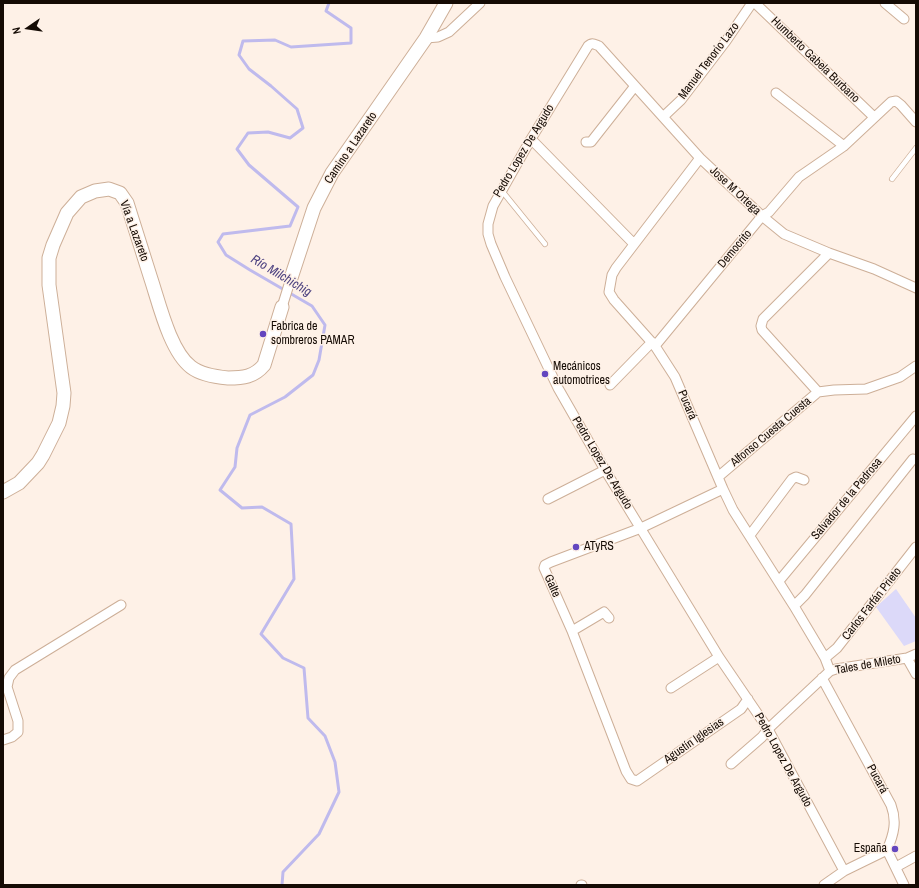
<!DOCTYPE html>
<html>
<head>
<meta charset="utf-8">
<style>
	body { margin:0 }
	#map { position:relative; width:919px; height:888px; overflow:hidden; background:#fef1e7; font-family:"Archivo Narrow",sans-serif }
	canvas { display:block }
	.frame { position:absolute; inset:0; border:4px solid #150b04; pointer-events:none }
	.north { position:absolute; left:8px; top:8px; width:40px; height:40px; -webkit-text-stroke:3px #fef1e7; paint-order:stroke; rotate:257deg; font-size:11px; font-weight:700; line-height:16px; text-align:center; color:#150b04 }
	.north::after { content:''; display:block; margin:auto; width:14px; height:18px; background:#150b04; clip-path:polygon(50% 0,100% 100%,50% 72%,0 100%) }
</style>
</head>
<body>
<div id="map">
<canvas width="919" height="888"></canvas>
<div class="frame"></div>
<div class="north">N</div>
</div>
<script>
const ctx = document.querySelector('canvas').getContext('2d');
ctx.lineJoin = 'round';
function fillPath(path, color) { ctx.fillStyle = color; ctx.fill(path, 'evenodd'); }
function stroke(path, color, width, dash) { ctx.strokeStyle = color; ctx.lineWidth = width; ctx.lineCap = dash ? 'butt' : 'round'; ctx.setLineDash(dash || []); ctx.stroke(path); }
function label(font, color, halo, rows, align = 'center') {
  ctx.font = font + ' "Archivo Narrow",sans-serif'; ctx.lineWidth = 3; ctx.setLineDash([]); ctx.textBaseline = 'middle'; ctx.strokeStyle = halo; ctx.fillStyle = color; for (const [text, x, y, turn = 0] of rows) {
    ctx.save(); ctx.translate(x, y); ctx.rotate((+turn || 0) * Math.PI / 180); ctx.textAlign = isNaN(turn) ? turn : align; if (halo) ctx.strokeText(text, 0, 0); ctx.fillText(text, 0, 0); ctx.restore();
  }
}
const green = new Path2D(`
	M 896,589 L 916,618 L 916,641 L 904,646 L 876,607 Z`);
const stream = new Path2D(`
	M 282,885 L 283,872 L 319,834 L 339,792 L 335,762 L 325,736 L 308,718 L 304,668 L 283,658 L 261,634 L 294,579 L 291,524 L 262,507 L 242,508 L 220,490 L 235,467 L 237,448 L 250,415 L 285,397 L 313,375 L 319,360 L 325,325 L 312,306 L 250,270 L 226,255 L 218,242 L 223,234 L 290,226 L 298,207 L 249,165 L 237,149 L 248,133 L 268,132 L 290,138 L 303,128 L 297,109 L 271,86 L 249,69 L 239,55 L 243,41 L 275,40 L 291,47 L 351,43 L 351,28 L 326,11 L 329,3`);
const lane = new Path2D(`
	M 892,179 L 916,148
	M 502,191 L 545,244`);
const street = new Path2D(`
	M 755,3 L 874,117
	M 885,3 L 904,19
	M 426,38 L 438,37 L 449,32 L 480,3
	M 776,93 L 844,146
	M 663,117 L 681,100 L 726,41 L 752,3
	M 531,139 L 634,244
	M 586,142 L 591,142 L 635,86
	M 700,158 L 616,268 L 612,275 L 609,292 L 614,300 L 655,346 L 675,377 L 723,489 L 733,510 L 794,606 L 825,658 L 830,671
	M 282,307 L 291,278
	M 655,346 L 762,216 L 769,212 L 799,177 L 844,146 L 891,102 L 896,101 L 901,105 L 916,122
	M 610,385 L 652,342
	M 818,392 L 762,330 L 761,326 L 763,319 L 829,253
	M 718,477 L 818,392 L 834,390 L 866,389 L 900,377 L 916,366
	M 723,489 L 641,528 L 551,562 L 545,565 L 544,568 L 572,631 L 626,771 L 631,779 L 637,781 L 741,709 L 748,699
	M 548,499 L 605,470
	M 750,535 L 792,479 L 796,477 L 804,480
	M 779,581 L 916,416
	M 794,606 L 805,595 L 913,459
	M 572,631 L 604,612 L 609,618
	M 825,658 L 837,648 L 916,547
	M 907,658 L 916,674
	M 822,678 L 891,805 C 897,821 894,834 887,850 L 904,885
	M 671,688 L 719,657
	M 3,740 L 12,737 L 18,732 L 18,721 L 7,687 L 9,678 L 15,670 L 121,605
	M 731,764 L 762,737 L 768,729 L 830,671 L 836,669 L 907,658 L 916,654
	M 896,867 L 916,856
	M 844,871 L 768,729 L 719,657 L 605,470 L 558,388 L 505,277 L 491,244 L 488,234 L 488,224 L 493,206 L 531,139 L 588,46 C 592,42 594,44 599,46 L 700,158 L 762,216 L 784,234 L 829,253 L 874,269 L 916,288
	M 581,885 L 582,885
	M 824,885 L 844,871 L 887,850`);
const secondary = new Path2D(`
	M 291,278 L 314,208 L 332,173 L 426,38 L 446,3
	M 3,492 L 19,483 L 38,463 L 43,455 L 59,423 L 63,406 L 64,393 L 49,285 L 49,258 L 53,245 L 67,213 L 81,197 L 95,191 L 109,189 L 120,193 L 127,203 C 135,229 143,254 151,279 C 159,303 170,351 191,367 C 200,374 217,377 228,378 C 243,378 254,377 264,365 L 282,307`);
const markers = [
	[263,334,4,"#6346bf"],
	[545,374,4,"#6346bf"],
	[576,547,4,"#6346bf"],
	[895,849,4,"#6346bf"]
];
const streetNames = [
	["Humberto Gabela Burbano",815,60,44],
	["Manuel Tenorio Lazo",709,61,-53],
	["Camino a Lazareto",351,148,-56],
	["Pedro Lopez De Argudo",524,151,-59],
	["Jose M Ortega",735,191,43],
	["Vía a Lazareto",134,231,70],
	["Democrito",735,249,-50],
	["Pucará",687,405,67],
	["Alfonso Cuesta Cuesta",771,432,-40],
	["Pedro Lopez De Argudo",602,463,59],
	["Salvador de la Pedrosa",847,499,-50],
	["Galte",552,586,66],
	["Carlos Farfán Prieto",872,604,-52],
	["Tales de Mileto",868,665,-10],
	["Agustín Iglesias",694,741,-35],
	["Pedro Lopez De Argudo",783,760,61],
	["Pucará",877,779,61]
];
const poiNames = [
	["Fabrica de",271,327],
	["sombreros PAMAR",271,341],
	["Mecánicos",553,367],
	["automotrices",553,381],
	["ATyRS",584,547],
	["España",887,849,"right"]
];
const waterNames = [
	["Río Milchichig",281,276,31]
];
fillPath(green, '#dcd9f9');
stroke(stream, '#bfbaed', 3);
stroke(lane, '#cdaf98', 6);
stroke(street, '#cdaf98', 11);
stroke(secondary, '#cdaf98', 15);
stroke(lane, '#fff', 4.5);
stroke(street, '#fff', 9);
stroke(secondary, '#fff', 13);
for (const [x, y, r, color] of markers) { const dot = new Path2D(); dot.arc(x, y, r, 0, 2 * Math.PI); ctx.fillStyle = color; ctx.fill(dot); stroke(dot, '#fef1e7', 1.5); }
label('12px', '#150b04', '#fef1e7', streetNames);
label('12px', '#150b04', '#fef1e7', poiNames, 'left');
label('italic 13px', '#4e4381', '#fef1e7', waterNames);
</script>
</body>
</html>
